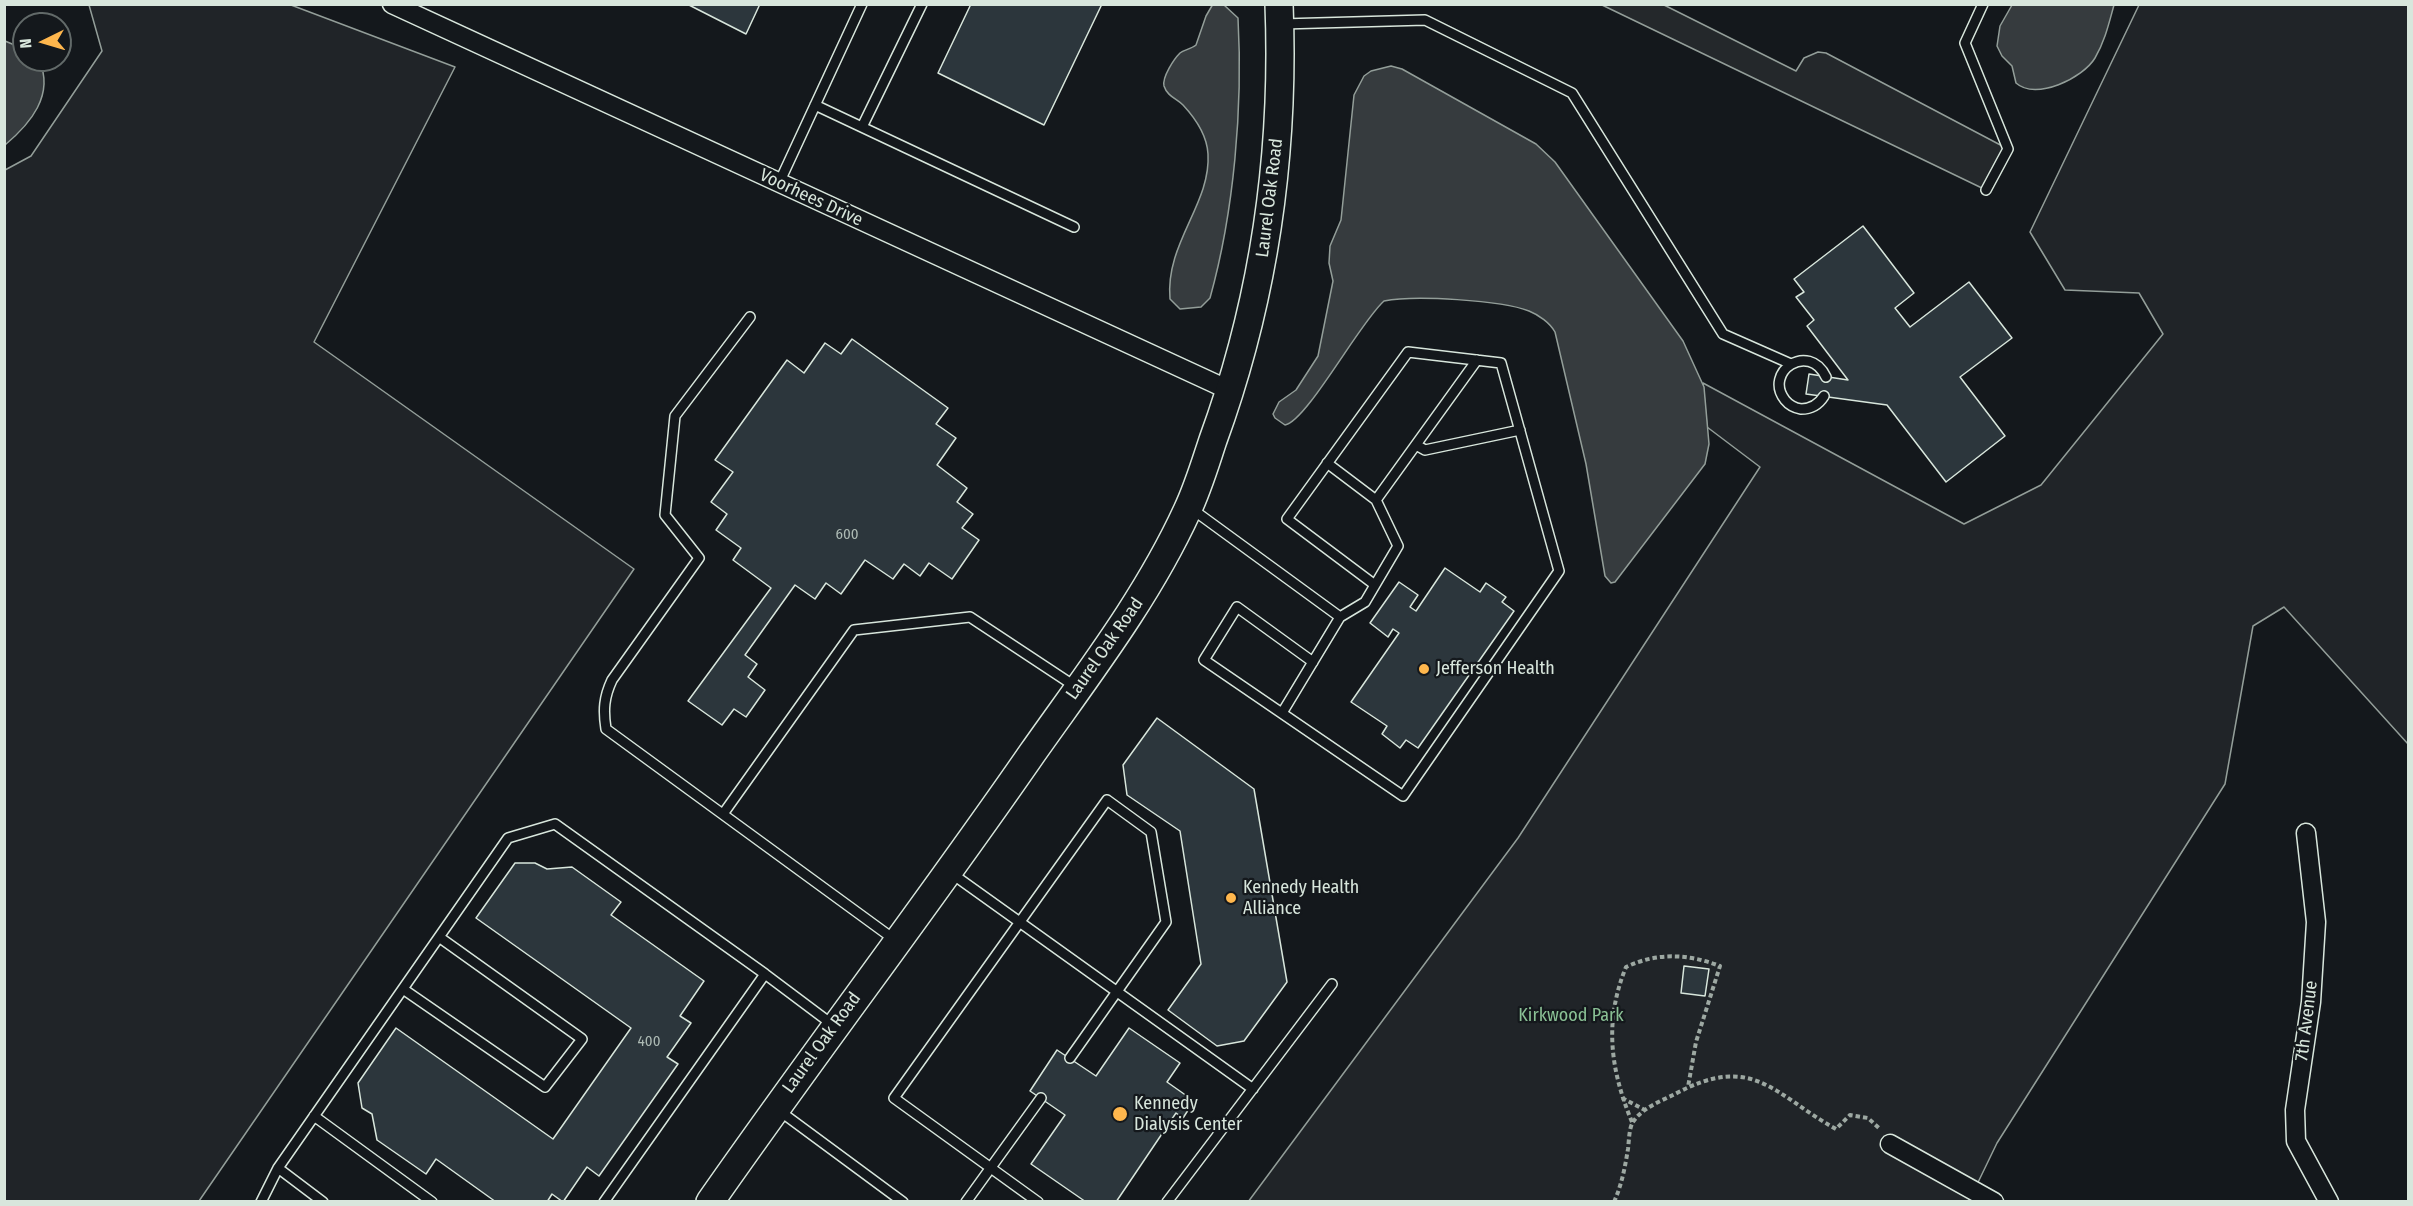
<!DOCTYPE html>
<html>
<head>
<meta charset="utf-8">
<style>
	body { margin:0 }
	#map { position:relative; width:2413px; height:1206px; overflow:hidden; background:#14181c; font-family:"Fira Sans Condensed",sans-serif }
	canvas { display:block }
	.frame { position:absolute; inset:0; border:6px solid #d8e6dc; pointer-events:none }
	.north { position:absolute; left:12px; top:12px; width:60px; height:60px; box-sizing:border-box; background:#14181c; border:2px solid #626a69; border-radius:50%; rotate:265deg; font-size:16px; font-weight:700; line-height:24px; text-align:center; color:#d8e6dc }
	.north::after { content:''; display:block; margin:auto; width:21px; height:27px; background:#ffb74d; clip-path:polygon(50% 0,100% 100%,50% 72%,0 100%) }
</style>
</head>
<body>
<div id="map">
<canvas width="2413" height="1206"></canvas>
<div class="frame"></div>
<div class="north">N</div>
</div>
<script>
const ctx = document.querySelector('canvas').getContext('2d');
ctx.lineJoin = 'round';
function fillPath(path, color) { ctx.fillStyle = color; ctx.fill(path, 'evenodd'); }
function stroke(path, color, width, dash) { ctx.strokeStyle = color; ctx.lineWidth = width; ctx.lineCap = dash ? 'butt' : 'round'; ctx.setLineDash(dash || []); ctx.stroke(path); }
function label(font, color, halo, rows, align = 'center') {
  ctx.font = font + ' "Fira Sans Condensed",sans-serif'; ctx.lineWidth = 4.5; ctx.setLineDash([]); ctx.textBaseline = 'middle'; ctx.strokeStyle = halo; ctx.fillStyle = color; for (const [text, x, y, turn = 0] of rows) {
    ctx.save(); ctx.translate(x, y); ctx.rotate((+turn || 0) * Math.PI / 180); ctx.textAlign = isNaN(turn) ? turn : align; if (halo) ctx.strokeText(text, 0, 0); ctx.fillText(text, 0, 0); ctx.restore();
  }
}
const green = new Path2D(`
	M 89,5 L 291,5 L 455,67 L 314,342 L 634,569 L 199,1201 L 5,1201 L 5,170 L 31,156 L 102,51 Z
	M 2139,5 L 2408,5 L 2408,744 L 2284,607 L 2253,626 L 2225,784 L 1997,1143 L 1969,1201 L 1248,1202 L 1518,838 L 1760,467 L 1707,427 L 1703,383 L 1964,524 L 2041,485 L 2163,334 L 2139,293 L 2065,290 L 2030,232 Z`);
const parking = new Path2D(`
	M 1602,5 L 1664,5 L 1796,71 L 1804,58 L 1818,52 L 1826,53 L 2008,149 L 1986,190 Z`);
const water = new Path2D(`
	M 1213,4 L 1224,5 L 1238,18 C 1243,107 1234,212 1210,298 L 1201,307 L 1180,309 L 1170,299 C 1165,243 1211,204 1208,154 C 1207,135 1196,119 1183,105 C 1177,99 1167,96 1164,86 C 1162,77 1174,59 1180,53 C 1184,50 1191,49 1196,45 L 1206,16 Z
	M 2012,5 L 2012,4 L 2114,5 C 2109,23 2105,41 2095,58 C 2083,78 2036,101 2016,83 L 2012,66 L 2002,56 L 1997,46 L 2000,26 Z
	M 5,41 L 24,49 L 24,60 L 39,60 C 55,95 30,124 5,145 Z
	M 1391,66 L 1402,69 L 1536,144 L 1555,162 L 1683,341 L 1704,387 L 1709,444 L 1705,464 L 1615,582 L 1611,583 L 1605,576 L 1586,464 L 1555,332 C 1550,323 1539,315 1529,311 C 1501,300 1414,295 1384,301 C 1360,322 1307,421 1285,425 L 1275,418 L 1273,414 L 1279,402 L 1296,390 L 1318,356 L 1333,281 L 1329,263 L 1330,246 L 1341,220 L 1354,95 L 1364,76 L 1371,71 Z`);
const building = new Path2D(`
	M 687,4 L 760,4 L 746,34 Z
	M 971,4 L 1102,4 L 1044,125 L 938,73 Z
	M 1863,226 L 1914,293 L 1895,308 L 1910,327 L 1969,282 L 2012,338 L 1960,377 L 2005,436 L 1946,482 L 1887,405 L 1806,394 L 1809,374 L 1848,380 L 1807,326 L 1814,320 L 1796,297 L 1804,292 L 1794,279 Z
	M 852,339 L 948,408 L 936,424 L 956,438 L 937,465 L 967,488 L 957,502 L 973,514 L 962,528 L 979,540 L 952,579 L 929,563 L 920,576 L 904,564 L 893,579 L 865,560 L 841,594 L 826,583 L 815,599 L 795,585 L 745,655 L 757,664 L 748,677 L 765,690 L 746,717 L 734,709 L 722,725 L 688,701 L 771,588 L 733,560 L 741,548 L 716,530 L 727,514 L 711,502 L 733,472 L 715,460 L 787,360 L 804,373 L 825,343 L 841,354 Z
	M 1445,568 L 1480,592 L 1486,583 L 1506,597 L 1502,602 L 1514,611 L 1418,748 L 1406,740 L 1400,748 L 1382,734 L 1387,726 L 1351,702 L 1399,633 L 1393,629 L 1388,637 L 1370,623 L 1399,582 L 1418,595 L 1410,607 L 1416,611 Z
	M 1157,718 L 1254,789 L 1287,982 L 1244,1041 L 1217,1046 L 1168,1010 L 1201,964 L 1180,831 L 1127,795 L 1123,765 Z
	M 515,863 L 535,863 L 547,869 L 572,867 L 621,902 L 611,915 L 704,981 L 680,1016 L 691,1023 L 667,1057 L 678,1064 L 599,1176 L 587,1167 L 563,1202 L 552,1194 L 547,1202 L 496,1202 L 436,1159 L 426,1174 L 377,1140 L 372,1114 L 362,1108 L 358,1083 L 396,1028 L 553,1139 L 631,1028 L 476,918 Z
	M 1684,966 L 1709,969 L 1705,996 L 1681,993 Z
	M 1129,1028 L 1180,1063 L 1167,1082 L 1194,1101 L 1183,1118 L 1176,1113 L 1116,1202 L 1086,1202 L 1031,1164 L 1065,1115 L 1030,1091 L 1057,1050 L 1096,1076 Z`);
const path = new Path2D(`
	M 1622,1098 L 1645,1110
	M 1632,1122 C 1610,1069 1604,1021 1626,967 C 1658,952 1688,954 1720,966 L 1696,1042 L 1688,1087
	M 1614,1202 C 1622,1184 1625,1167 1628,1149 C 1629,1141 1629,1128 1633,1122 C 1642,1108 1661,1101 1675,1094 C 1753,1052 1773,1094 1836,1129 L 1850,1115 L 1868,1118 L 1880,1129`);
const lane = new Path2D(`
	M 1983,4 L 1965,43 L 2008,149 L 1986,190
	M 1282,24 L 1425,20 L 1572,93 L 1723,334 L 1791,364
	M 815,105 L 1074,227
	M 862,127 L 922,4
	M 779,183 L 862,4
	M 750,317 L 675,416 L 665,515 L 699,558 L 612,680 C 604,697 603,710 606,729 L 895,940
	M 1824,396 C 1819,404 1811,409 1801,409 C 1795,408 1789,405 1785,400 C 1763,372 1809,341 1826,377
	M 1416,445 L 1425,450 L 1520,430
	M 1327,463 L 1376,500
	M 1192,509 L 1340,617
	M 1313,662 L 1237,607 L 1204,660 L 1403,796 L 1559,571 L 1501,363 L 1408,352 L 1287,519 L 1375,585
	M 1282,713 L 1340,617 L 1365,602 L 1398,546 L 1376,500 L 1477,360
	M 723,814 L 854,630 L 970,617 L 1076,687
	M 951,873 L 1253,1089
	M 765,974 L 833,1025
	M 403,989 L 545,1087 L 582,1039 L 439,937
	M 777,1109 L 903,1202
	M 314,1116 L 432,1202
	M 278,1168 L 323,1202
	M 261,1202 L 278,1168 L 508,838 L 555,824 L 765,974 L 604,1202
	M 966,1202 L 1041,1098
	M 1038,1202 L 894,1098 L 1107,800 L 1151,832 L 1166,922 L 1070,1058
	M 1167,1202 L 1332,984`);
const street = new Path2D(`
	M 392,4 L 1231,391
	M 2306,833 L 2316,922 L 2311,1002 L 2295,1110 L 2296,1141 L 2329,1202
	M 1890,1144 L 1994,1202`);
const secondary = new Path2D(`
	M 710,1202 C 816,1050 928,904 1033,752 C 1088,674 1147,598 1187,511 C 1198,488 1205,464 1213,440 C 1264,300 1285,154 1279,4`);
const markers = [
	[1424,669,6,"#ffb74d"],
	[1231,898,6,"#ffb74d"],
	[1120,1114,8,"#ffb74d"]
];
const numberNames = [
	["600",847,535],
	["400",649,1042]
];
const streetNames = [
	["Voorhees Drive",811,198,25],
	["Laurel Oak Road",1270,198,-83],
	["Laurel Oak Road",1105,649,-55],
	["7th Avenue",2307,1021,-83],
	["Laurel Oak Road",822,1043,-54]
];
const poiNames = [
	["Jefferson Health",1436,669],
	["Kennedy Health",1243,888],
	["Alliance",1243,909],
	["Kennedy",1134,1104],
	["Dialysis Center",1134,1125]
];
const parkNames = [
	["Kirkwood Park",1571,1016]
];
fillPath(green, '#202428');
stroke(green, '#939e99', 1.5);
fillPath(parking, '#24282b');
stroke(parking, '#939e99', 1.5);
fillPath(water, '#363b3e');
stroke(water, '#939e99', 1.5);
fillPath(building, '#2c363c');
stroke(building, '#d8e6dc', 1.5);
stroke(lane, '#d8e6dc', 12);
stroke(street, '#d8e6dc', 21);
stroke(secondary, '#d8e6dc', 30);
stroke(path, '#9da8a2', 4, [4.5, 3]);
stroke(lane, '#14181c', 9);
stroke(street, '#14181c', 18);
stroke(secondary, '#14181c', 27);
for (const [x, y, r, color] of markers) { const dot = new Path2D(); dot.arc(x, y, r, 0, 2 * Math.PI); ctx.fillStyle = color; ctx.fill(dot); stroke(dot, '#14181c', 2); }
label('15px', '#adbab4', null, numberNames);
label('18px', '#d8e6dc', '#14181c', streetNames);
label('18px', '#d8e6dc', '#14181c', poiNames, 'left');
label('18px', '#8ac095', '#14181c', parkNames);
</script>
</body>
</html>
